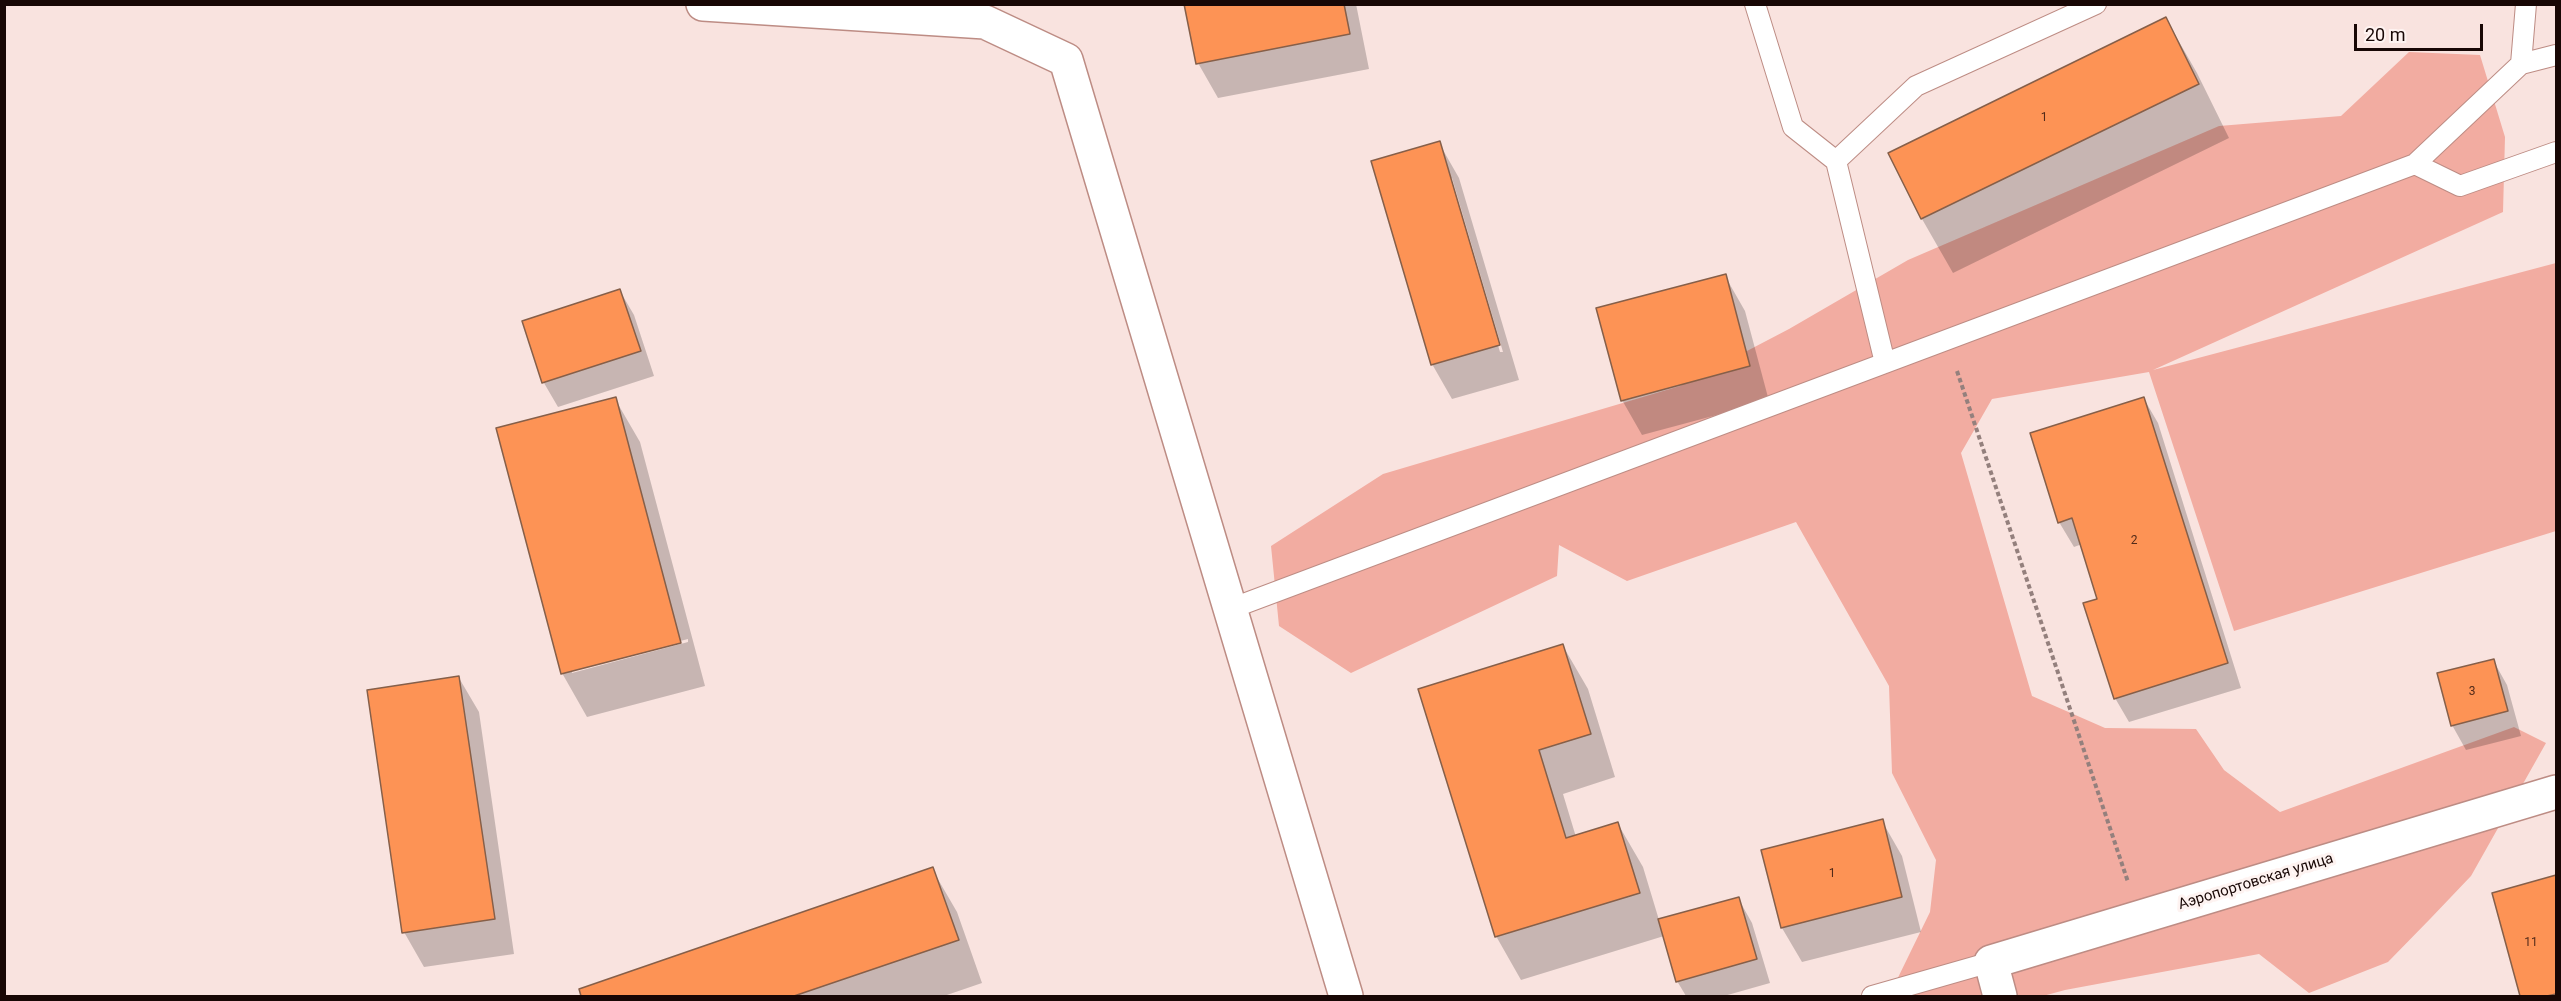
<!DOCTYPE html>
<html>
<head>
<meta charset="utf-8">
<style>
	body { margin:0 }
	#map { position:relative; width:2561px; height:1001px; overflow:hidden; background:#f9e3df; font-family:Roboto,sans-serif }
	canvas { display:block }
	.frame { position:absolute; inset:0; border:6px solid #180705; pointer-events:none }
	.scale { position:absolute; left:2354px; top:24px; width:129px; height:27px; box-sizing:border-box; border:3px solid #180705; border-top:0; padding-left:8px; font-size:18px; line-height:21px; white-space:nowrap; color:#180705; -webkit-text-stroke:4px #fef3f1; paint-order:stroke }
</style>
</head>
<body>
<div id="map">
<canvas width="2561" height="1001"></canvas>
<div class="frame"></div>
<div class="scale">20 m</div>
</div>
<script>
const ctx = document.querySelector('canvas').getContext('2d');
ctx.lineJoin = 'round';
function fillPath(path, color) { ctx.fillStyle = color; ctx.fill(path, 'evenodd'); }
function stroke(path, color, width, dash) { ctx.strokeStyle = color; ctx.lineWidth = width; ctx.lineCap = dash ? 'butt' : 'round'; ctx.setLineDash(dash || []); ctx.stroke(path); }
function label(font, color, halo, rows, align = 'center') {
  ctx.font = font + ' Roboto,sans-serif'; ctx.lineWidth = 6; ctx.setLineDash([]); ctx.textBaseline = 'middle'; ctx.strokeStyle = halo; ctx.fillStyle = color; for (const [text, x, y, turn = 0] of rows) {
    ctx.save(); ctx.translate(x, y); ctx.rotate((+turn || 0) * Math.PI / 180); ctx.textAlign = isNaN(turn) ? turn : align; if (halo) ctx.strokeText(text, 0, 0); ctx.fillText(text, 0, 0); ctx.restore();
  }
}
const green = new Path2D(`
	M 2409,52 L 2480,55 L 2505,137 L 2503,212 L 2153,370 L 2556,263 L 2556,531 L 2234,631 L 2149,372 L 1992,399 L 1961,453 L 2032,696 L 2105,728 L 2196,729 L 2224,770 L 2280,812 L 2514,727 L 2546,743 L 2471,876 L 2430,919 L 2388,962 L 2309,993 L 2259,954 L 2065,990 L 2043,996 L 1889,996 L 1930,912 L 1936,860 L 1892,773 L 1889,686 L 1796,522 L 1627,581 L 1559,545 L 1557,576 L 1351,673 L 1279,626 L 1271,546 L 1383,474 L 1680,386 L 1789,329 L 1908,260 L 2219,126 L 2341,116 Z`);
const shadow = new Path2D(`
	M 1186,4 L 1356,4 L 1369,69 L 1218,98 L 1198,63 Z
	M 2166,19 L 2197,73 L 2229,138 L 1953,273 L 1922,219 L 1890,153 Z
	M 1439,143 L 1459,178 L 1519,380 L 1452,399 L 1432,364 ZM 1449,178 L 1452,178 L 1503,352 L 1500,352 Z
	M 1725,276 L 1745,311 L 1769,401 L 1642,435 L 1622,400 Z
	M 620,291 L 634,315 L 654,376 L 558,407 L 544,383 L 524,322 Z
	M 615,399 L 640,442 L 705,686 L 587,717 L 562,673 ZM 688,639 L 688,642 L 572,673 L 572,669 Z
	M 2144,399 L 2158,423 L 2241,688 L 2129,722 L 2115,698 L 2099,599 L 2082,544 L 2074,547 L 2059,522 Z
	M 1563,646 L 1588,689 L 1615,777 L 1563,794 L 1576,837 L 1618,824 L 1643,867 L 1659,920 L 1738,898 L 1752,923 L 1770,983 L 1724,996 L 1686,996 L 1677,981 L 1664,936 L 1521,980 L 1496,936 Z
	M 2493,660 L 2507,685 L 2521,736 L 2466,750 L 2452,725 Z
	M 459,678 L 479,712 L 514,954 L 424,967 L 404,932 Z
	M 1882,821 L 1902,856 L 1921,932 L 1802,962 L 1782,928 Z
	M 932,869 L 957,912 L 982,983 L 944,996 L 583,996 L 581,990 Z
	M 2556,877 L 2556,996 L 2521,996 L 2493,894 Z`);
const building = new Path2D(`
	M 1184,4 L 1344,4 L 1350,34 L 1196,64 Z
	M 2166,17 L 2199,84 L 1921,219 L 1888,153 Z
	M 1440,141 L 1500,345 L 1431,365 L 1371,161 Z
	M 1726,274 L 1750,366 L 1621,401 L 1596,308 Z
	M 620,289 L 641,351 L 542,383 L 522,321 Z
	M 616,397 L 681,643 L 561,674 L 496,428 Z
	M 2144,397 L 2228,663 L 2114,699 L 2083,603 L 2097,599 L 2072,518 L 2058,523 L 2030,433 Z
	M 1563,644 L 1591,734 L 1539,750 L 1566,838 L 1618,822 L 1640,893 L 1495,937 L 1418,689 Z
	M 2494,659 L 2508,711 L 2451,726 L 2437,673 Z
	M 459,676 L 495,919 L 402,933 L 367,690 Z
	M 1883,819 L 1902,897 L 1781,928 L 1761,850 Z
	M 933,867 L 959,940 L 794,996 L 581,996 L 579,989 Z
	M 2556,875 L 2556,994 L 2547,996 L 2520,996 L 2492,893 Z
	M 1739,897 L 1757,959 L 1676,982 L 1658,919 Z`);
const path = new Path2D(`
	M 1957,371 L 2128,882`);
const service = new Path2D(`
	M 1755,4 L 1793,127 L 1836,161
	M 2521,64 L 2526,4
	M 2415,164 L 2460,186 L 2556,152
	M 1885,363 L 1836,161 L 1916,86 L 2096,4
	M 1230,609 L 2415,164 L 2521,64 L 2556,55
	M 1872,996 L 1991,962`);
const minor = new Path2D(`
	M 703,4 L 985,22 L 1066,60 L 1346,996
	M 2000,996 L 1991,962 L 2556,792`);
const numberNames = [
	["1",2044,118],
	["2",2134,541],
	["3",2472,692],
	["1",1832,874],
	["11",2531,943]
];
const streetNames = [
	["Аэропортовская улица",2256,882,-17]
];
fillPath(green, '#f2aca1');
fillPath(shadow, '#0003');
fillPath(building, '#fd9355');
stroke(building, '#865f49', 1.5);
stroke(service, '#bd8c84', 22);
stroke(minor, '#bd8c84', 36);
stroke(path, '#94807d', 4, [4.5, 3]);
stroke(service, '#fff', 20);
stroke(minor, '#fff', 33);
label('12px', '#512a19', null, numberNames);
label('15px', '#180705', '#fef3f1', streetNames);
</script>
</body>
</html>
